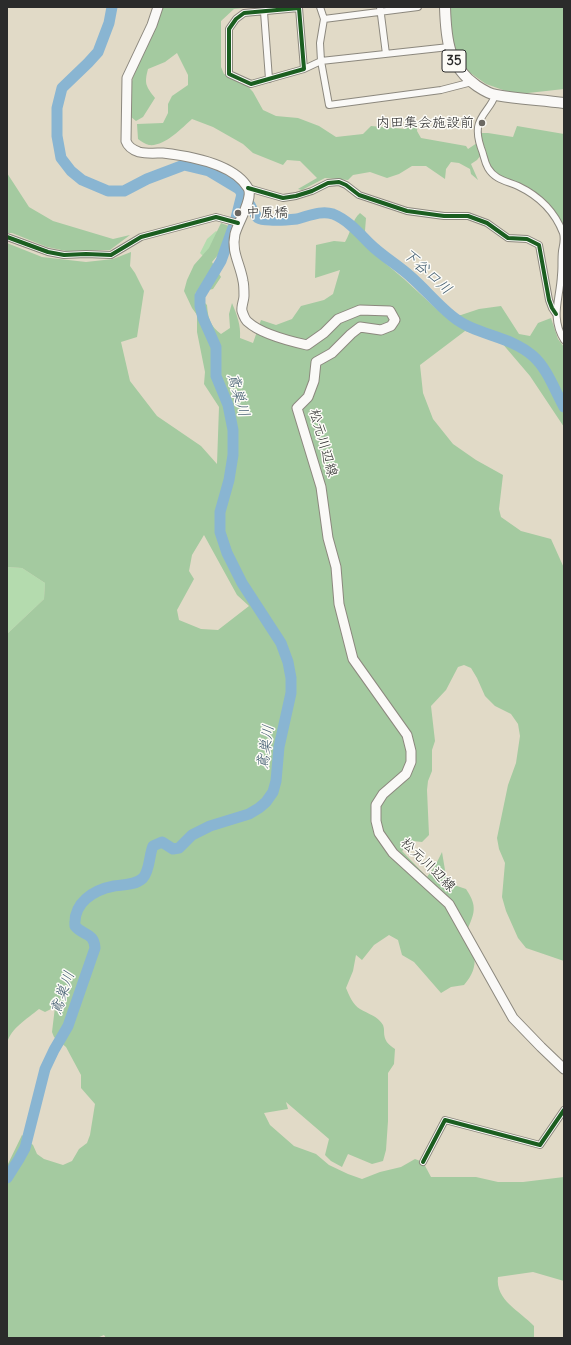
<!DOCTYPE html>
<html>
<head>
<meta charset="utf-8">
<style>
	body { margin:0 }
	#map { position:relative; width:571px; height:1345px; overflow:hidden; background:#e1dac7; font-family:Delius,sans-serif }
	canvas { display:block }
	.frame { position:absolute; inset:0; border:8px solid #2b2b2b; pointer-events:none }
</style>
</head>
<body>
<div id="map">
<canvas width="571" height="1345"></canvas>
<div class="frame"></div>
</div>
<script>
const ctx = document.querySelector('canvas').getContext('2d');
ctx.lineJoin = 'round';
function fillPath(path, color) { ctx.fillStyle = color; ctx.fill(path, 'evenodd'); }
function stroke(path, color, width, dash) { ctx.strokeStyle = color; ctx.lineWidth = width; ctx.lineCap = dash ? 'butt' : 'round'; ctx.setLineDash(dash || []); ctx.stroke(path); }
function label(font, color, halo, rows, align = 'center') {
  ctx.font = font + ' Delius,"Klee One",sans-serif'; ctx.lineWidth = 3; ctx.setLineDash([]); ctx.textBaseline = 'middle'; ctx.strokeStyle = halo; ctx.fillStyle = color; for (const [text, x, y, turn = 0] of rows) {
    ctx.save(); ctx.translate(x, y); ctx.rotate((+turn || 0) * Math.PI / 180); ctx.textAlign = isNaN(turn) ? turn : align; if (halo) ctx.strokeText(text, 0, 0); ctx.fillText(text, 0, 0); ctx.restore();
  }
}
const green = new Path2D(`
	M 216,231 L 219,233 L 205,258 L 200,253 L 207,239 Z
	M 7,567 L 22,568 L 45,583 L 44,599 L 7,634 Z`);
const forest = new Path2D(`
	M 163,7 L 253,7 L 234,9 L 221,21 L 221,67 L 224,74 L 242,80 L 253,92 L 263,110 L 276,116 L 298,118 L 319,126 L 336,137 L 363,134 L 371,126 L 405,129 L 412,122 L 418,123 L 417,131 L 421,138 L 466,146 L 468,149 L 477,143 L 481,155 L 477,160 L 471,164 L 478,180 L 471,174 L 470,169 L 459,163 L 451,162 L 446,169 L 445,179 L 426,166 L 412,166 L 399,174 L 387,178 L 370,172 L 353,175 L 348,180 L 325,178 L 302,190 L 298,189 L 317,178 L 300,161 L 287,160 L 283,165 L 253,153 L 243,144 L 213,127 L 192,119 C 182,128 164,147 149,145 C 145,144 141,141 138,139 L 137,124 L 163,123 L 168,113 L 168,104 L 172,96 L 188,85 L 188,75 L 177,53 L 165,62 L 148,69 C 144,84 146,86 155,98 L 143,117 L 136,121 L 131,117 L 131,86 L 135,69 L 156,26 Z
	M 449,7 L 564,7 L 564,89 L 528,93 L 523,97 L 486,84 L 469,72 L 456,52 L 450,34 Z
	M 517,126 L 564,134 L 564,228 C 557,208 538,191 518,183 C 507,178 498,178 490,166 C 485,159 482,142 481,133 L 488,133 L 513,137 Z
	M 7,173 L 29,207 L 53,221 L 113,239 L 130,235 L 110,250 L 66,251 L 47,247 L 12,233 L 7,233 Z
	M 360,213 L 366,218 L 365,231 L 385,263 L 404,279 L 442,314 L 461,315 L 479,309 L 501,306 L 519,334 L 530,336 L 538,323 L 551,318 L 558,339 L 564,347 L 564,427 L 530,376 L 501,342 L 465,331 L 420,365 L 423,393 L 433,419 L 453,444 L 476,460 L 503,475 L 499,509 L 501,517 L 521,531 L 551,539 L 564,568 L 564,961 L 526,948 L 518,938 L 506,911 L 502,897 L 505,863 L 499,849 L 497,838 L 508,785 L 516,763 L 520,736 L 518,724 L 511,714 L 495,706 L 485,696 L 477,678 L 471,668 L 464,665 L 458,667 L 446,690 L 431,706 L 435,741 L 432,750 L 432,771 L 428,781 L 427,790 L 429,835 L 422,842 L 413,841 L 402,851 L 427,877 L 435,866 L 442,852 L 446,876 L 451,884 L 466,889 C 476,904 476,911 468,928 C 473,951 482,965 464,985 L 451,987 L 441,993 L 414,962 L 402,955 L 398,940 L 389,935 L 374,945 L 362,960 L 356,955 L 353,971 L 346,988 C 349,995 353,1005 360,1009 C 368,1014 378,1016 383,1025 C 384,1028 384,1029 384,1031 C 384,1041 388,1044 395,1049 L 394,1064 L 388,1073 L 388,1121 L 386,1150 L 383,1161 L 372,1164 L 348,1154 L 342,1167 L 331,1161 L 325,1155 L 329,1139 L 286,1102 L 288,1109 L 264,1113 L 270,1125 L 294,1146 L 316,1154 L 329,1165 L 348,1174 L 362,1179 L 380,1172 L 401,1167 L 415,1159 L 423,1162 L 431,1177 L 476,1177 L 498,1182 L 523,1182 L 564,1177 L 564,1281 L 533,1272 L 498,1277 C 495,1300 520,1311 534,1326 L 534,1338 L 106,1338 L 104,1335 L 97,1338 L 7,1338 L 7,1166 L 22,1135 L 33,1145 L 37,1154 L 44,1159 L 63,1165 L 72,1161 L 79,1149 L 87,1143 L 90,1135 L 95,1104 L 81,1088 L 81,1075 L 66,1047 L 54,1037 L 52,1032 L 55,1007 L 45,1012 L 39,1009 C 27,1019 11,1028 7,1043 L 7,634 L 44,599 L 45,583 L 22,568 L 7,567 L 7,243 L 42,257 L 86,262 L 113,259 L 131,252 L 130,266 L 135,273 L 144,291 L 137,337 L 121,342 L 130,381 L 157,416 L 201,446 L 217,464 L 219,407 L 204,384 L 205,372 L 197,332 L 197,315 L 192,308 L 184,291 L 187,280 L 194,265 L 209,248 L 221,223 L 229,226 L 218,255 L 212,262 L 221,277 L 213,289 L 195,293 L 207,305 C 208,318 210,326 221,334 L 230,328 L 229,314 L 232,303 C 237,315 241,325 240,338 L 253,343 L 261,320 L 276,325 L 292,319 L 301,306 L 324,300 L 333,294 L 340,270 L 315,278 L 316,245 L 334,241 L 345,242 C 351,232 352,220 360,213 ZM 204,535 L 237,595 L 249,606 L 218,630 L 201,629 L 179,620 L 177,610 L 194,579 L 189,571 L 192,555 Z`);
const river = new Path2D(`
	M 250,205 C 252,209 255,215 258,218 C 261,220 266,220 270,220 C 279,221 288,220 297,219 C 309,216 321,210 333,214 C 348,220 359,233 370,244 C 382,256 398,265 410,276 C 425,289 437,304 452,316 C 476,336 509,335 533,356 C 547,368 555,391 564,407
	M 7,1178 L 19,1159 L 25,1148 L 45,1069 L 54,1050 L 68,1026 L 95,948 C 94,932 83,936 75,926 C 73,903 93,890 114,886 C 123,885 136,885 143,878 C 150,870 149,855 153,846 L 162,842 L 173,849 L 179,848 L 192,835 L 210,826 L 249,814 L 259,808 L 266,802 L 273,792 L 276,781 L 279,747 L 291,693 L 291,678 L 288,662 L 281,643 L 242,583 L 227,553 L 220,532 L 220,512 L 229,480 L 233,455 L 233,430 L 228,405 L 216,376 L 216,347 L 203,318 L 200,306 L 200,296 L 221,261 L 235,222 L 242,194 L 239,189 L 209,171 L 184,165 L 147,179 L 124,191 L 108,191 L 82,180 L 71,171 L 61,158 L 57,136 L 57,108 L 62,88 L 88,63 L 98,52 L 109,23 L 112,7`);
const minor = new Path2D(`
	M 320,7 L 324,19 L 320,43 L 321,61 L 329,105 L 441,90 L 472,82
	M 380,7 L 386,54
	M 299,8 L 304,69 L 251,84 L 229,74 L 229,29 L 236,19 L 244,13 Z
	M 264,12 L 269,79
	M 324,19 L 418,7
	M 304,69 L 321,61 L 449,47
	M 495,95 C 492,107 480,114 478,127 C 477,134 479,142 481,148 C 484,155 484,161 488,168 C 495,180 507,181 518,186 C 539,196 555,212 563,233 C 565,239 563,245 562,251 C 561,259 562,267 561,275 C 560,299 550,317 564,340
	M 248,188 L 283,198 L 296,196 L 312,191 L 328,183 L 339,182 L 346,185 L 359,195 L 407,211 L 444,216 L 468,216 L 487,223 L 508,238 L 527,239 L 539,245 L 549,300 L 552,308 L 556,314
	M 7,237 L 48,252 L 64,255 L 86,254 L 111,255 L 141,237 L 216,217 L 238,223
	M 423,1162 L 445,1120 L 540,1145 L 564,1110`);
const secondary = new Path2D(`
	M 158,7 L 152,25 L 127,78 L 126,141 C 128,147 133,150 139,152 C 147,154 156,153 163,153 C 189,156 234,164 248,188 C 254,198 238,222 235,234 C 231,252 240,263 243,281 C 244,285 244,291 244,296 C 244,301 241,306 242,311 C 243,314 245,320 248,322 C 261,334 289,341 307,345 L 324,333 L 338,319 L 360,310 L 390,311 L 395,320 L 391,326 L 381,330 L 360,327 L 351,334 L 332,353 L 316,362 L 314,381 L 308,397 L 297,408 L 321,487 L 328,538 L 336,567 L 339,604 L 353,659 L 407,735 L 411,751 L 411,762 L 406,774 L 383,794 L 376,805 L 376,821 L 379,833 L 393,853 L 449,904 L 513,1018 L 541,1047 L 564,1069`);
const primary = new Path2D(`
	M 445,7 C 446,39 448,66 477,86 C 483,90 490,94 496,95 C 518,99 542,100 564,103`);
const cycleway = new Path2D(`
	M 299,8 L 304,69 L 251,84 L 229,74 L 229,29 L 236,19 L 244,13 Z
	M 248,188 L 283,198 L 296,196 L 312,191 L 328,183 L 339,182 L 346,185 L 359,195 L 407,211 L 444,216 L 468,216 L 487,223 L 508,238 L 527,239 L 539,245 L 549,300 L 552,308 L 556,314
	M 7,237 L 48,252 L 64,255 L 86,254 L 111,255 L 141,237 L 216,217 L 238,223
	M 423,1162 L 445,1120 L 540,1145 L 564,1110`);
const markers = [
	[482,123,4,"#6b6862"],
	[238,213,4,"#6b6862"]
];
const shields = [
	[454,61,24]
];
const shieldNames = [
	["35",454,61]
];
const poiNames = [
	["内田集会施設前",474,123],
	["中原橋",246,213,"left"]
];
const streetNames = [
	["松元川辺線",323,443,74],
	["松元川辺線",428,865,44]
];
const waterNames = [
	["下谷口川",427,272,42],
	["鳶巣川",238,395,74],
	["鳶巣川",266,747,-82],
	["鳶巣川",63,993,-71]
];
fillPath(green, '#b4dbae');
fillPath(forest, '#a4caa0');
stroke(river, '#89b5d2', 11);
stroke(minor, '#8c887e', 8);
stroke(secondary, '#8c887e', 11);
stroke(primary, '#8c887e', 12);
stroke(minor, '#faf9f7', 6);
stroke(secondary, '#faf9f7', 9);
stroke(primary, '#faf9f7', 10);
stroke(cycleway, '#1b5e20', 4);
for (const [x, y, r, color] of markers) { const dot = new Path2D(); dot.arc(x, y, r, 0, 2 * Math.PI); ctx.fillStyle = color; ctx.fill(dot); stroke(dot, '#fdfcf7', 1.5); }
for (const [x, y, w] of shields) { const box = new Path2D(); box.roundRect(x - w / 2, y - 11, w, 22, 3); ctx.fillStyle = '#fdfcf7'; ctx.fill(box); stroke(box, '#2b2b2b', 1); }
label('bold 13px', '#2b2b2b', null, shieldNames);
label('14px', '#2b2b2b', '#fdfcf7', poiNames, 'right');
label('14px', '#2b2b2b', '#fdfcf7', streetNames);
label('italic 15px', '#415c70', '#fdfcf7', waterNames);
</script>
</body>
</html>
